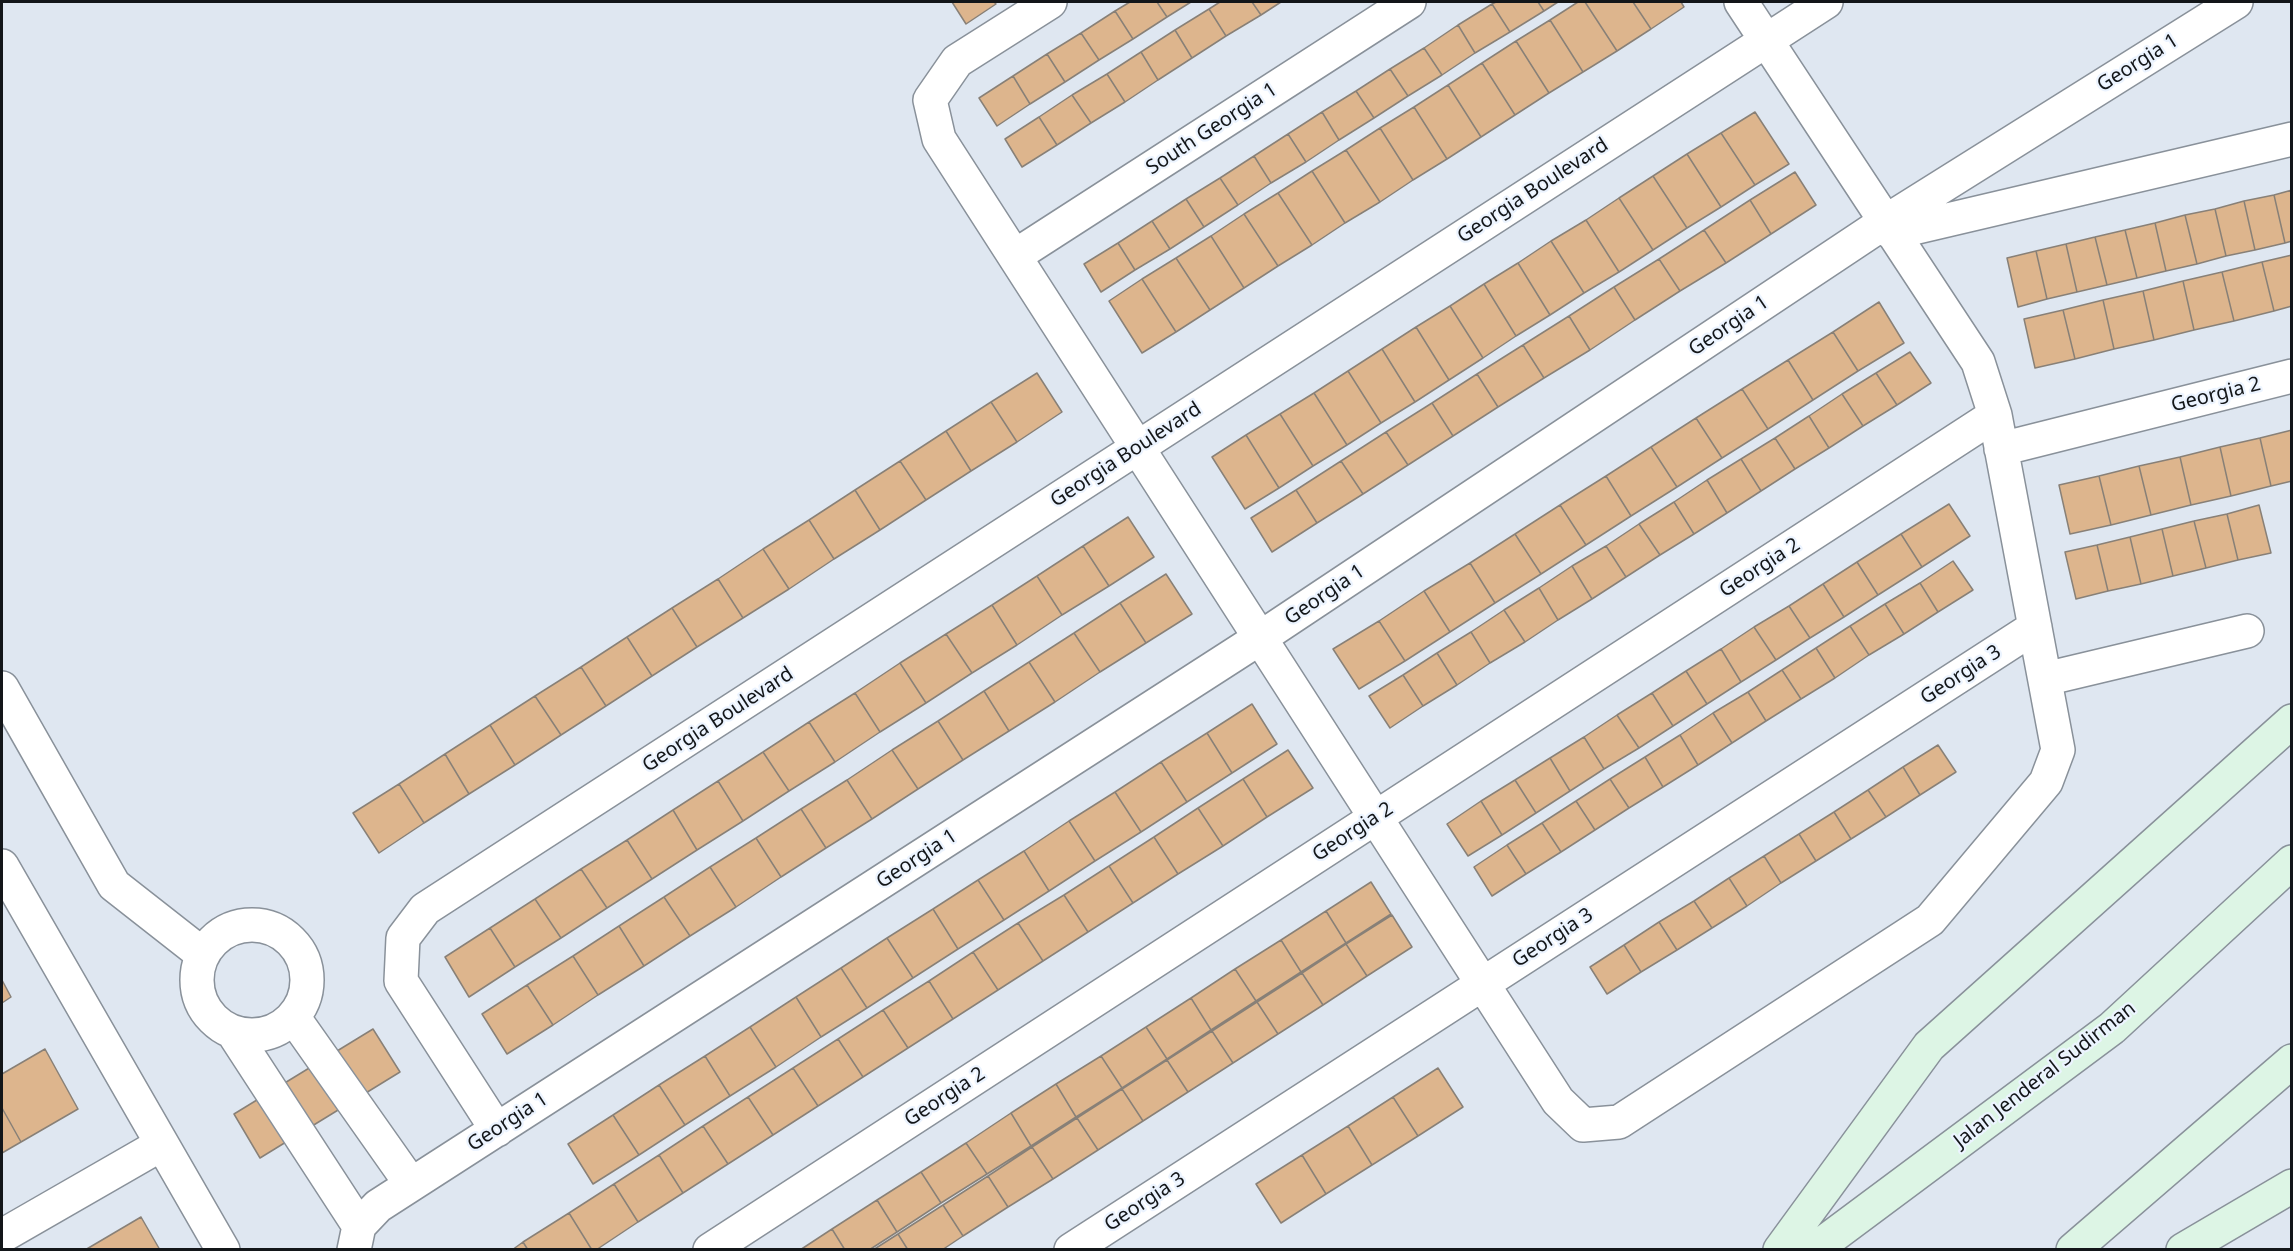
<!DOCTYPE html>
<html>
<head>
<meta charset="utf-8">
<style>
	body { margin:0 }
	#map { position:relative; width:2293px; height:1251px; overflow:hidden; background:#dfe7f1; font-family:"Noto Sans",sans-serif }
	canvas { display:block }
	.frame { position:absolute; inset:0; border:3px solid #131619; pointer-events:none }
</style>
</head>
<body>
<div id="map">
<canvas width="2293" height="1251"></canvas>
<div class="frame"></div>
</div>
<script>
const ctx = document.querySelector('canvas').getContext('2d');
ctx.lineJoin = 'round';
function fillPath(path, color) { ctx.fillStyle = color; ctx.fill(path, 'evenodd'); }
function stroke(path, color, width, dash) { ctx.strokeStyle = color; ctx.lineWidth = width; ctx.lineCap = dash ? 'butt' : 'round'; ctx.setLineDash(dash || []); ctx.stroke(path); }
function label(font, color, halo, rows, align = 'center') {
  ctx.font = font + ' "Noto Sans",sans-serif'; ctx.lineWidth = 4.5; ctx.setLineDash([]); ctx.textBaseline = 'middle'; ctx.strokeStyle = halo; ctx.fillStyle = color; for (const [text, x, y, turn = 0] of rows) {
    ctx.save(); ctx.translate(x, y); ctx.rotate((+turn || 0) * Math.PI / 180); ctx.textAlign = isNaN(turn) ? turn : align; if (halo) ctx.strokeText(text, 0, 0); ctx.fillText(text, 0, 0); ctx.restore();
  }
}
const building = new Path2D(`
	M 952,2 L 994,2 L 996,4 L 966,24 Z
	M 1130,2 L 1157,2 L 1167,17 L 1133,39 L 1115,11 Z
	M 1157,2 L 1191,2 L 1167,17 Z
	M 1220,2 L 1252,2 L 1261,15 L 1226,36 L 1209,9 Z
	M 1252,2 L 1281,2 L 1261,15 Z
	M 1496,2 L 1538,2 L 1544,11 L 1510,32 L 1492,4 Z
	M 1538,2 L 1558,2 L 1544,11 Z
	M 1578,2 L 1585,2 L 1617,51 L 1583,72 L 1550,20 Z
	M 1585,2 L 1633,2 L 1651,29 L 1617,51 Z
	M 1633,2 L 1681,2 L 1684,7 L 1651,29 Z
	M 1492,4 L 1510,32 L 1475,53 L 1458,25 Z
	M 1209,9 L 1226,36 L 1192,58 L 1175,30 Z
	M 1115,11 L 1133,39 L 1099,60 L 1081,33 Z
	M 1550,20 L 1583,72 L 1549,93 L 1516,41 Z
	M 1458,25 L 1475,53 L 1442,75 L 1424,48 Z
	M 1175,30 L 1192,58 L 1158,80 L 1141,52 Z
	M 1081,33 L 1099,60 L 1065,82 L 1047,54 Z
	M 1516,41 L 1549,93 L 1515,115 L 1482,63 Z
	M 1424,48 L 1442,75 L 1408,96 L 1390,69 Z
	M 1141,52 L 1158,80 L 1125,102 L 1107,74 Z
	M 1047,54 L 1065,82 L 1030,104 L 1013,76 Z
	M 1482,63 L 1515,115 L 1481,137 L 1448,85 Z
	M 1390,69 L 1408,96 L 1374,118 L 1356,91 Z
	M 1107,74 L 1125,102 L 1091,123 L 1072,95 Z
	M 1013,76 L 1030,104 L 997,126 L 979,98 Z
	M 1448,85 L 1481,137 L 1447,159 L 1414,107 Z
	M 1356,91 L 1374,118 L 1339,140 L 1322,112 Z
	M 1072,95 L 1091,123 L 1057,145 L 1039,117 Z
	M 1414,107 L 1447,159 L 1413,180 L 1380,128 Z
	M 1322,112 L 1339,140 L 1306,162 L 1288,134 Z
	M 1755,112 L 1789,164 L 1755,185 L 1721,133 Z
	M 1039,117 L 1057,145 L 1022,167 L 1005,139 Z
	M 1380,128 L 1413,180 L 1380,202 L 1346,150 Z
	M 1721,133 L 1755,185 L 1721,207 L 1687,154 Z
	M 1288,134 L 1306,162 L 1271,183 L 1254,156 Z
	M 1346,150 L 1380,202 L 1345,223 L 1312,171 Z
	M 1687,154 L 1721,207 L 1687,228 L 1653,176 Z
	M 1254,156 L 1271,183 L 1238,205 L 1220,178 Z
	M 1312,171 L 1345,223 L 1312,245 L 1278,193 Z
	M 1795,172 L 1816,205 L 1771,234 L 1750,200 Z
	M 1653,176 L 1687,228 L 1653,250 L 1619,198 Z
	M 1220,178 L 1238,205 L 1204,227 L 1186,199 Z
	M 2292,190 L 2292,241 L 2285,243 L 2274,195 Z
	M 1278,193 L 1312,245 L 1278,266 L 1244,214 Z
	M 2274,195 L 2285,243 L 2255,250 L 2244,201 Z
	M 1619,198 L 1653,250 L 1619,272 L 1586,220 Z
	M 1186,199 L 1204,227 L 1170,249 L 1152,221 Z
	M 1750,200 L 1771,234 L 1726,263 L 1704,230 Z
	M 2244,201 L 2255,250 L 2226,256 L 2215,209 Z
	M 2215,209 L 2226,256 L 2197,264 L 2185,215 Z
	M 1244,214 L 1278,266 L 1244,288 L 1211,236 Z
	M 2185,215 L 2197,264 L 2166,271 L 2155,223 Z
	M 1586,220 L 1619,272 L 1584,293 L 1551,241 Z
	M 1152,221 L 1170,249 L 1135,270 L 1118,243 Z
	M 2155,223 L 2166,271 L 2137,278 L 2125,230 Z
	M 1704,230 L 1726,263 L 1680,291 L 1659,259 Z
	M 2125,230 L 2137,278 L 2107,285 L 2095,237 Z
	M 1211,236 L 1244,288 L 1210,310 L 1176,258 Z
	M 2095,237 L 2107,285 L 2077,292 L 2066,244 Z
	M 1551,241 L 1584,293 L 1550,315 L 1518,263 Z
	M 1118,243 L 1135,270 L 1101,292 L 1084,264 Z
	M 2066,244 L 2077,292 L 2047,299 L 2036,251 Z
	M 2036,251 L 2047,299 L 2018,307 L 2007,258 Z
	M 2292,255 L 2292,306 L 2274,311 L 2262,262 Z
	M 1176,258 L 1210,310 L 1176,332 L 1142,279 Z
	M 1659,259 L 1680,291 L 1635,320 L 1614,287 Z
	M 2262,262 L 2274,311 L 2234,321 L 2222,272 Z
	M 1518,263 L 1550,315 L 1516,336 L 1484,284 Z
	M 2222,272 L 2234,321 L 2194,330 L 2183,281 Z
	M 1142,279 L 1176,332 L 1142,353 L 1109,301 Z
	M 2183,281 L 2194,330 L 2154,340 L 2143,291 Z
	M 1484,284 L 1516,336 L 1483,358 L 1450,306 Z
	M 1614,287 L 1635,320 L 1590,350 L 1569,316 Z
	M 2143,291 L 2154,340 L 2114,349 L 2103,300 Z
	M 2103,300 L 2114,349 L 2075,359 L 2063,310 Z
	M 1879,302 L 1904,343 L 1858,371 L 1833,332 Z
	M 1450,306 L 1483,358 L 1449,380 L 1416,327 Z
	M 2063,310 L 2075,359 L 2035,368 L 2024,319 Z
	M 1569,316 L 1590,350 L 1544,378 L 1523,345 Z
	M 1416,327 L 1449,380 L 1415,402 L 1382,349 Z
	M 1833,332 L 1858,371 L 1813,400 L 1788,360 Z
	M 1523,345 L 1544,378 L 1498,407 L 1477,374 Z
	M 1382,349 L 1415,402 L 1381,423 L 1348,371 Z
	M 1910,352 L 1931,383 L 1897,405 L 1876,373 Z
	M 1788,360 L 1813,400 L 1768,429 L 1742,389 Z
	M 1348,371 L 1381,423 L 1347,445 L 1314,393 Z
	M 1037,373 L 1062,412 L 1017,442 L 991,402 Z
	M 1876,373 L 1897,405 L 1863,426 L 1842,394 Z
	M 1477,374 L 1498,407 L 1453,436 L 1432,403 Z
	M 1742,389 L 1768,429 L 1722,458 L 1696,418 Z
	M 1314,393 L 1347,445 L 1313,466 L 1280,414 Z
	M 1842,394 L 1863,426 L 1829,448 L 1809,416 Z
	M 991,402 L 1017,442 L 971,471 L 946,431 Z
	M 1432,403 L 1453,436 L 1408,465 L 1386,432 Z
	M 1280,414 L 1313,466 L 1279,488 L 1246,435 Z
	M 1809,416 L 1829,448 L 1795,469 L 1775,438 Z
	M 1696,418 L 1722,458 L 1677,487 L 1651,447 Z
	M 2292,430 L 2292,481 L 2271,486 L 2260,438 Z
	M 946,431 L 971,471 L 926,500 L 900,461 Z
	M 1386,432 L 1408,465 L 1363,494 L 1341,461 Z
	M 1246,435 L 1279,488 L 1245,509 L 1212,457 Z
	M 1775,438 L 1795,469 L 1761,491 L 1741,459 Z
	M 2260,438 L 2271,486 L 2231,496 L 2220,447 Z
	M 1651,447 L 1677,487 L 1631,516 L 1606,476 Z
	M 2220,447 L 2231,496 L 2191,505 L 2180,457 Z
	M 2180,457 L 2191,505 L 2151,515 L 2139,466 Z
	M 1741,459 L 1761,491 L 1727,513 L 1707,480 Z
	M 900,461 L 926,500 L 880,530 L 855,490 Z
	M 1341,461 L 1363,494 L 1317,523 L 1296,490 Z
	M 2139,466 L 2151,515 L 2111,525 L 2099,476 Z
	M 1606,476 L 1631,516 L 1586,545 L 1560,505 Z
	M 2099,476 L 2111,525 L 2070,534 L 2059,485 Z
	M 1707,480 L 1727,513 L 1694,534 L 1674,502 Z
	M 855,490 L 880,530 L 834,559 L 809,520 Z
	M 1296,490 L 1317,523 L 1272,552 L 1251,518 Z
	M 1674,502 L 1694,534 L 1660,555 L 1639,524 Z
	M 1949,504 L 1970,536 L 1922,567 L 1901,534 Z
	M 1560,505 L 1586,545 L 1541,574 L 1515,534 Z
	M 2259,505 L 2271,553 L 2238,560 L 2227,514 Z
	M 2227,514 L 2238,560 L 2206,568 L 2194,521 Z
	M 1128,517 L 1154,557 L 1109,586 L 1083,546 Z
	M 809,520 L 834,559 L 789,589 L 763,549 Z
	M 2194,521 L 2206,568 L 2173,576 L 2162,529 Z
	M 1639,524 L 1660,555 L 1626,577 L 1606,546 Z
	M 2162,529 L 2173,576 L 2141,584 L 2130,537 Z
	M 1515,534 L 1541,574 L 1495,603 L 1470,563 Z
	M 1901,534 L 1922,567 L 1878,595 L 1857,562 Z
	M 2130,537 L 2141,584 L 2108,591 L 2097,545 Z
	M 2097,545 L 2108,591 L 2076,599 L 2065,552 Z
	M 1083,546 L 1109,586 L 1062,615 L 1037,576 Z
	M 1606,546 L 1626,577 L 1592,599 L 1572,566 Z
	M 763,549 L 789,589 L 743,618 L 718,579 Z
	M 1953,561 L 1973,590 L 1938,612 L 1920,583 Z
	M 1857,562 L 1878,595 L 1844,617 L 1823,584 Z
	M 1470,563 L 1495,603 L 1450,632 L 1424,591 Z
	M 1572,566 L 1592,599 L 1558,620 L 1539,588 Z
	M 1166,574 L 1192,614 L 1146,643 L 1120,603 Z
	M 1037,576 L 1062,615 L 1017,645 L 992,605 Z
	M 718,579 L 743,618 L 697,647 L 672,608 Z
	M 1920,583 L 1938,612 L 1904,634 L 1885,604 Z
	M 1823,584 L 1844,617 L 1810,638 L 1789,606 Z
	M 1539,588 L 1558,620 L 1525,642 L 1504,610 Z
	M 1424,591 L 1450,632 L 1405,661 L 1379,621 Z
	M 1120,603 L 1146,643 L 1100,672 L 1074,633 Z
	M 1885,604 L 1904,634 L 1869,655 L 1850,626 Z
	M 992,605 L 1017,645 L 972,673 L 946,634 Z
	M 1789,606 L 1810,638 L 1776,660 L 1754,627 Z
	M 672,608 L 697,647 L 652,676 L 627,637 Z
	M 1504,610 L 1525,642 L 1490,663 L 1471,632 Z
	M 1379,621 L 1405,661 L 1359,689 L 1333,649 Z
	M 1850,626 L 1869,655 L 1835,678 L 1816,648 Z
	M 1754,627 L 1776,660 L 1741,682 L 1721,649 Z
	M 1471,632 L 1490,663 L 1457,685 L 1437,653 Z
	M 1074,633 L 1100,672 L 1055,702 L 1029,662 Z
	M 946,634 L 972,673 L 926,703 L 900,663 Z
	M 627,637 L 652,676 L 606,706 L 581,667 Z
	M 1816,648 L 1835,678 L 1801,699 L 1782,670 Z
	M 1721,649 L 1741,682 L 1707,704 L 1686,671 Z
	M 1437,653 L 1457,685 L 1423,706 L 1403,675 Z
	M 1029,662 L 1055,702 L 1009,731 L 984,691 Z
	M 900,663 L 926,703 L 880,732 L 855,693 Z
	M 581,667 L 606,706 L 561,735 L 535,696 Z
	M 1782,670 L 1801,699 L 1766,721 L 1748,692 Z
	M 1686,671 L 1707,704 L 1673,726 L 1652,693 Z
	M 1403,675 L 1423,706 L 1390,728 L 1369,696 Z
	M 984,691 L 1009,731 L 963,760 L 938,721 Z
	M 1748,692 L 1766,721 L 1732,743 L 1713,713 Z
	M 855,693 L 880,732 L 835,762 L 809,722 Z
	M 1652,693 L 1673,726 L 1639,748 L 1617,715 Z
	M 535,696 L 561,735 L 515,765 L 490,725 Z
	M 1252,704 L 1277,744 L 1232,773 L 1207,733 Z
	M 1713,713 L 1732,743 L 1698,765 L 1680,735 Z
	M 1617,715 L 1639,748 L 1604,769 L 1584,737 Z
	M 938,721 L 963,760 L 918,789 L 892,750 Z
	M 809,722 L 835,762 L 789,791 L 763,752 Z
	M 490,725 L 515,765 L 469,794 L 445,754 Z
	M 1207,733 L 1232,773 L 1187,802 L 1161,762 Z
	M 1680,735 L 1698,765 L 1663,787 L 1645,757 Z
	M 1584,737 L 1604,769 L 1570,791 L 1550,758 Z
	M 1938,745 L 1956,772 L 1920,795 L 1903,767 Z
	M 892,750 L 918,789 L 872,819 L 847,780 Z
	M 1288,750 L 1313,788 L 1267,817 L 1243,779 Z
	M 763,752 L 789,791 L 743,821 L 718,781 Z
	M 445,754 L 469,794 L 424,823 L 399,784 Z
	M 1645,757 L 1663,787 L 1629,808 L 1610,779 Z
	M 1550,758 L 1570,791 L 1536,813 L 1515,780 Z
	M 1161,762 L 1187,802 L 1141,832 L 1115,792 Z
	M 1903,767 L 1920,795 L 1886,817 L 1868,790 Z
	M 1243,779 L 1267,817 L 1223,846 L 1198,808 Z
	M 1610,779 L 1629,808 L 1595,830 L 1576,801 Z
	M 847,780 L 872,819 L 826,848 L 801,809 Z
	M 1515,780 L 1536,813 L 1502,835 L 1481,801 Z
	M 718,781 L 743,821 L 697,850 L 673,810 Z
	M 399,784 L 424,823 L 379,853 L 353,813 Z
	M 1868,790 L 1886,817 L 1851,839 L 1834,812 Z
	M 1115,792 L 1141,832 L 1095,861 L 1069,821 Z
	M 1481,801 L 1502,835 L 1468,856 L 1447,824 Z
	M 1576,801 L 1595,830 L 1561,852 L 1542,823 Z
	M 1198,808 L 1223,846 L 1178,874 L 1154,837 Z
	M 801,809 L 826,848 L 781,877 L 756,838 Z
	M 673,810 L 697,850 L 652,879 L 627,840 Z
	M 1834,812 L 1851,839 L 1816,861 L 1799,834 Z
	M 1069,821 L 1095,861 L 1049,891 L 1024,851 Z
	M 1542,823 L 1561,852 L 1526,874 L 1507,845 Z
	M 1799,834 L 1816,861 L 1781,883 L 1764,856 Z
	M 1154,837 L 1178,874 L 1133,903 L 1109,866 Z
	M 756,838 L 781,877 L 736,907 L 710,867 Z
	M 627,840 L 652,879 L 607,908 L 581,869 Z
	M 1507,845 L 1526,874 L 1492,896 L 1474,867 Z
	M 1024,851 L 1049,891 L 1004,920 L 978,880 Z
	M 1764,856 L 1781,883 L 1747,906 L 1729,878 Z
	M 1109,866 L 1133,903 L 1088,932 L 1064,895 Z
	M 710,867 L 736,907 L 690,936 L 664,897 Z
	M 581,869 L 607,908 L 561,938 L 535,899 Z
	M 1729,878 L 1747,906 L 1712,928 L 1694,901 Z
	M 978,880 L 1004,920 L 958,949 L 933,909 Z
	M 1371,882 L 1391,914 L 1346,943 L 1326,911 Z
	M 1064,895 L 1088,932 L 1043,961 L 1018,923 Z
	M 664,897 L 690,936 L 644,966 L 619,926 Z
	M 535,899 L 561,938 L 515,967 L 490,928 Z
	M 1694,901 L 1712,928 L 1677,950 L 1659,922 Z
	M 933,909 L 958,949 L 913,978 L 887,938 Z
	M 1326,911 L 1346,943 L 1301,972 L 1281,940 Z
	M 1392,915 L 1412,947 L 1367,976 L 1346,944 Z
	M 1659,922 L 1677,950 L 1641,972 L 1624,945 Z
	M 1018,923 L 1043,961 L 998,990 L 973,952 Z
	M 619,926 L 644,966 L 598,995 L 573,956 Z
	M 490,928 L 515,967 L 469,997 L 445,957 Z
	M 887,938 L 913,978 L 867,1008 L 841,968 Z
	M 1281,940 L 1301,972 L 1256,1001 L 1235,969 Z
	M 1346,944 L 1367,976 L 1323,1005 L 1302,973 Z
	M 1624,945 L 1641,972 L 1607,994 L 1590,967 Z
	M 973,952 L 998,990 L 953,1019 L 929,981 Z
	M 573,956 L 598,995 L 553,1025 L 527,985 Z
	M 841,968 L 867,1008 L 821,1037 L 796,997 Z
	M 1235,969 L 1256,1001 L 1211,1030 L 1191,998 Z
	M 1302,973 L 1323,1005 L 1278,1034 L 1257,1002 Z
	M 2,980 L 11,997 L 2,1003 Z
	M 929,981 L 953,1019 L 908,1048 L 883,1010 Z
	M 527,985 L 553,1025 L 507,1054 L 482,1014 Z
	M 796,997 L 821,1037 L 776,1067 L 750,1027 Z
	M 1191,998 L 1211,1030 L 1167,1059 L 1146,1027 Z
	M 1257,1002 L 1278,1034 L 1233,1063 L 1212,1031 Z
	M 883,1010 L 908,1048 L 863,1077 L 838,1039 Z
	M 750,1027 L 776,1067 L 730,1096 L 705,1056 Z
	M 1146,1027 L 1167,1059 L 1122,1088 L 1101,1056 Z
	M 373,1029 L 400,1072 L 260,1158 L 234,1114 Z
	M 1212,1031 L 1233,1063 L 1188,1092 L 1167,1060 Z
	M 838,1039 L 863,1077 L 818,1106 L 793,1068 Z
	M 45,1049 L 78,1109 L 21,1142 L 2,1108 L 2,1074 Z
	M 705,1056 L 730,1096 L 685,1125 L 659,1085 Z
	M 1101,1056 L 1122,1088 L 1076,1117 L 1056,1084 Z
	M 1167,1060 L 1188,1092 L 1143,1121 L 1122,1089 Z
	M 793,1068 L 818,1106 L 773,1135 L 748,1097 Z
	M 1438,1068 L 1463,1107 L 1418,1136 L 1393,1097 Z
	M 1056,1084 L 1076,1117 L 1031,1146 L 1011,1113 Z
	M 659,1085 L 685,1125 L 639,1155 L 613,1115 Z
	M 1122,1089 L 1143,1121 L 1098,1150 L 1077,1118 Z
	M 748,1097 L 773,1135 L 728,1164 L 703,1126 Z
	M 1393,1097 L 1418,1136 L 1372,1165 L 1348,1126 Z
	M 2,1108 L 21,1142 L 2,1153 Z
	M 1011,1113 L 1031,1146 L 987,1174 L 966,1143 Z
	M 613,1115 L 639,1155 L 593,1184 L 568,1144 Z
	M 1077,1118 L 1098,1150 L 1053,1179 L 1032,1147 Z
	M 703,1126 L 728,1164 L 683,1193 L 659,1155 Z
	M 1348,1126 L 1372,1165 L 1326,1194 L 1302,1155 Z
	M 966,1143 L 987,1174 L 941,1203 L 921,1172 Z
	M 1032,1147 L 1053,1179 L 1008,1207 L 988,1176 Z
	M 659,1155 L 683,1193 L 638,1222 L 614,1184 Z
	M 1302,1155 L 1326,1194 L 1281,1223 L 1256,1184 Z
	M 921,1172 L 941,1203 L 897,1232 L 877,1200 Z
	M 988,1176 L 1008,1207 L 963,1236 L 943,1205 Z
	M 614,1184 L 638,1222 L 596,1250 L 592,1250 L 569,1213 Z
	M 877,1200 L 897,1232 L 869,1250 L 845,1250 L 832,1229 Z
	M 943,1205 L 963,1236 L 942,1250 L 908,1250 L 898,1234 Z
	M 569,1213 L 592,1250 L 528,1250 L 523,1242 Z
	M 141,1217 L 160,1250 L 85,1250 Z
	M 832,1229 L 845,1250 L 800,1250 Z
	M 898,1234 L 908,1250 L 873,1250 Z
	M 523,1242 L 528,1250 L 512,1250 Z`);
const minor = new Path2D(`
	M 1050,2 L 957,61 L 930,100 L 939,139 L 1558,1101 L 1583,1125 L 1619,1122 L 1930,920 L 2046,782 L 2058,750 L 1995,415 L 1978,362 L 1741,2
	M 1892,233 L 2292,139
	M 1015,256 L 1409,2
	M 2001,449 L 2292,376
	M 2045,679 L 2247,631
	M 2,688 L 114,885 L 202,954
	M 2,866 L 223,1250
	M197 980a55 55 0 1 1 110 0a55 55 0 1 1-110 0Z
	M 294,1018 L 411,1184
	M 234,1034 L 359,1226
	M 497,1130 L 401,981 L 403,938 L 425,909 L 1826,2
	M 2,1236 L 162,1144
	M 354,1250 L 359,1226 L 378,1206 L 1260,638 L 1885,222 L 2236,2
	M 710,1250 L 1995,415
	M 1071,1250 L 2035,627`);
const secondary = new Path2D(`
	M 1780,1250 L 1929,1046 L 2292,721
	M 1814,1250 L 2112,1028 L 2292,862
	M 2073,1250 L 2292,1061
	M 2183,1250 L 2292,1186`);
const streetNames = [
	["Georgia 1",2138,63,-32],
	["South Georgia 1",1212,129,-33],
	["Georgia Boulevard",1533,191,-33],
	["Georgia 1",1729,326,-34],
	["Georgia 2",2216,395,-14],
	["Georgia Boulevard",1126,455,-33],
	["Georgia 2",1760,568,-33],
	["Georgia 1",1325,595,-34],
	["Georgia 3",1961,675,-33],
	["Georgia Boulevard",718,720,-33],
	["Georgia 2",1353,832,-33],
	["Georgia 1",917,859,-33],
	["Georgia 3",1553,938,-33],
	["Jalan Jenderal Sudirman",2045,1075,-38],
	["Georgia 2",945,1097,-33],
	["Georgia 1",508,1122,-33],
	["Georgia 3",1145,1202,-33]
];
fillPath(building, '#ddb58d');
stroke(building, '#888077', 1.5);
stroke(minor, '#89919a', 36);
stroke(secondary, '#89919a', 36);
stroke(minor, '#fff', 33);
stroke(secondary, '#ddf5e5', 33);
label('20px', '#131619', '#ecf4ff', streetNames);
</script>
</body>
</html>
